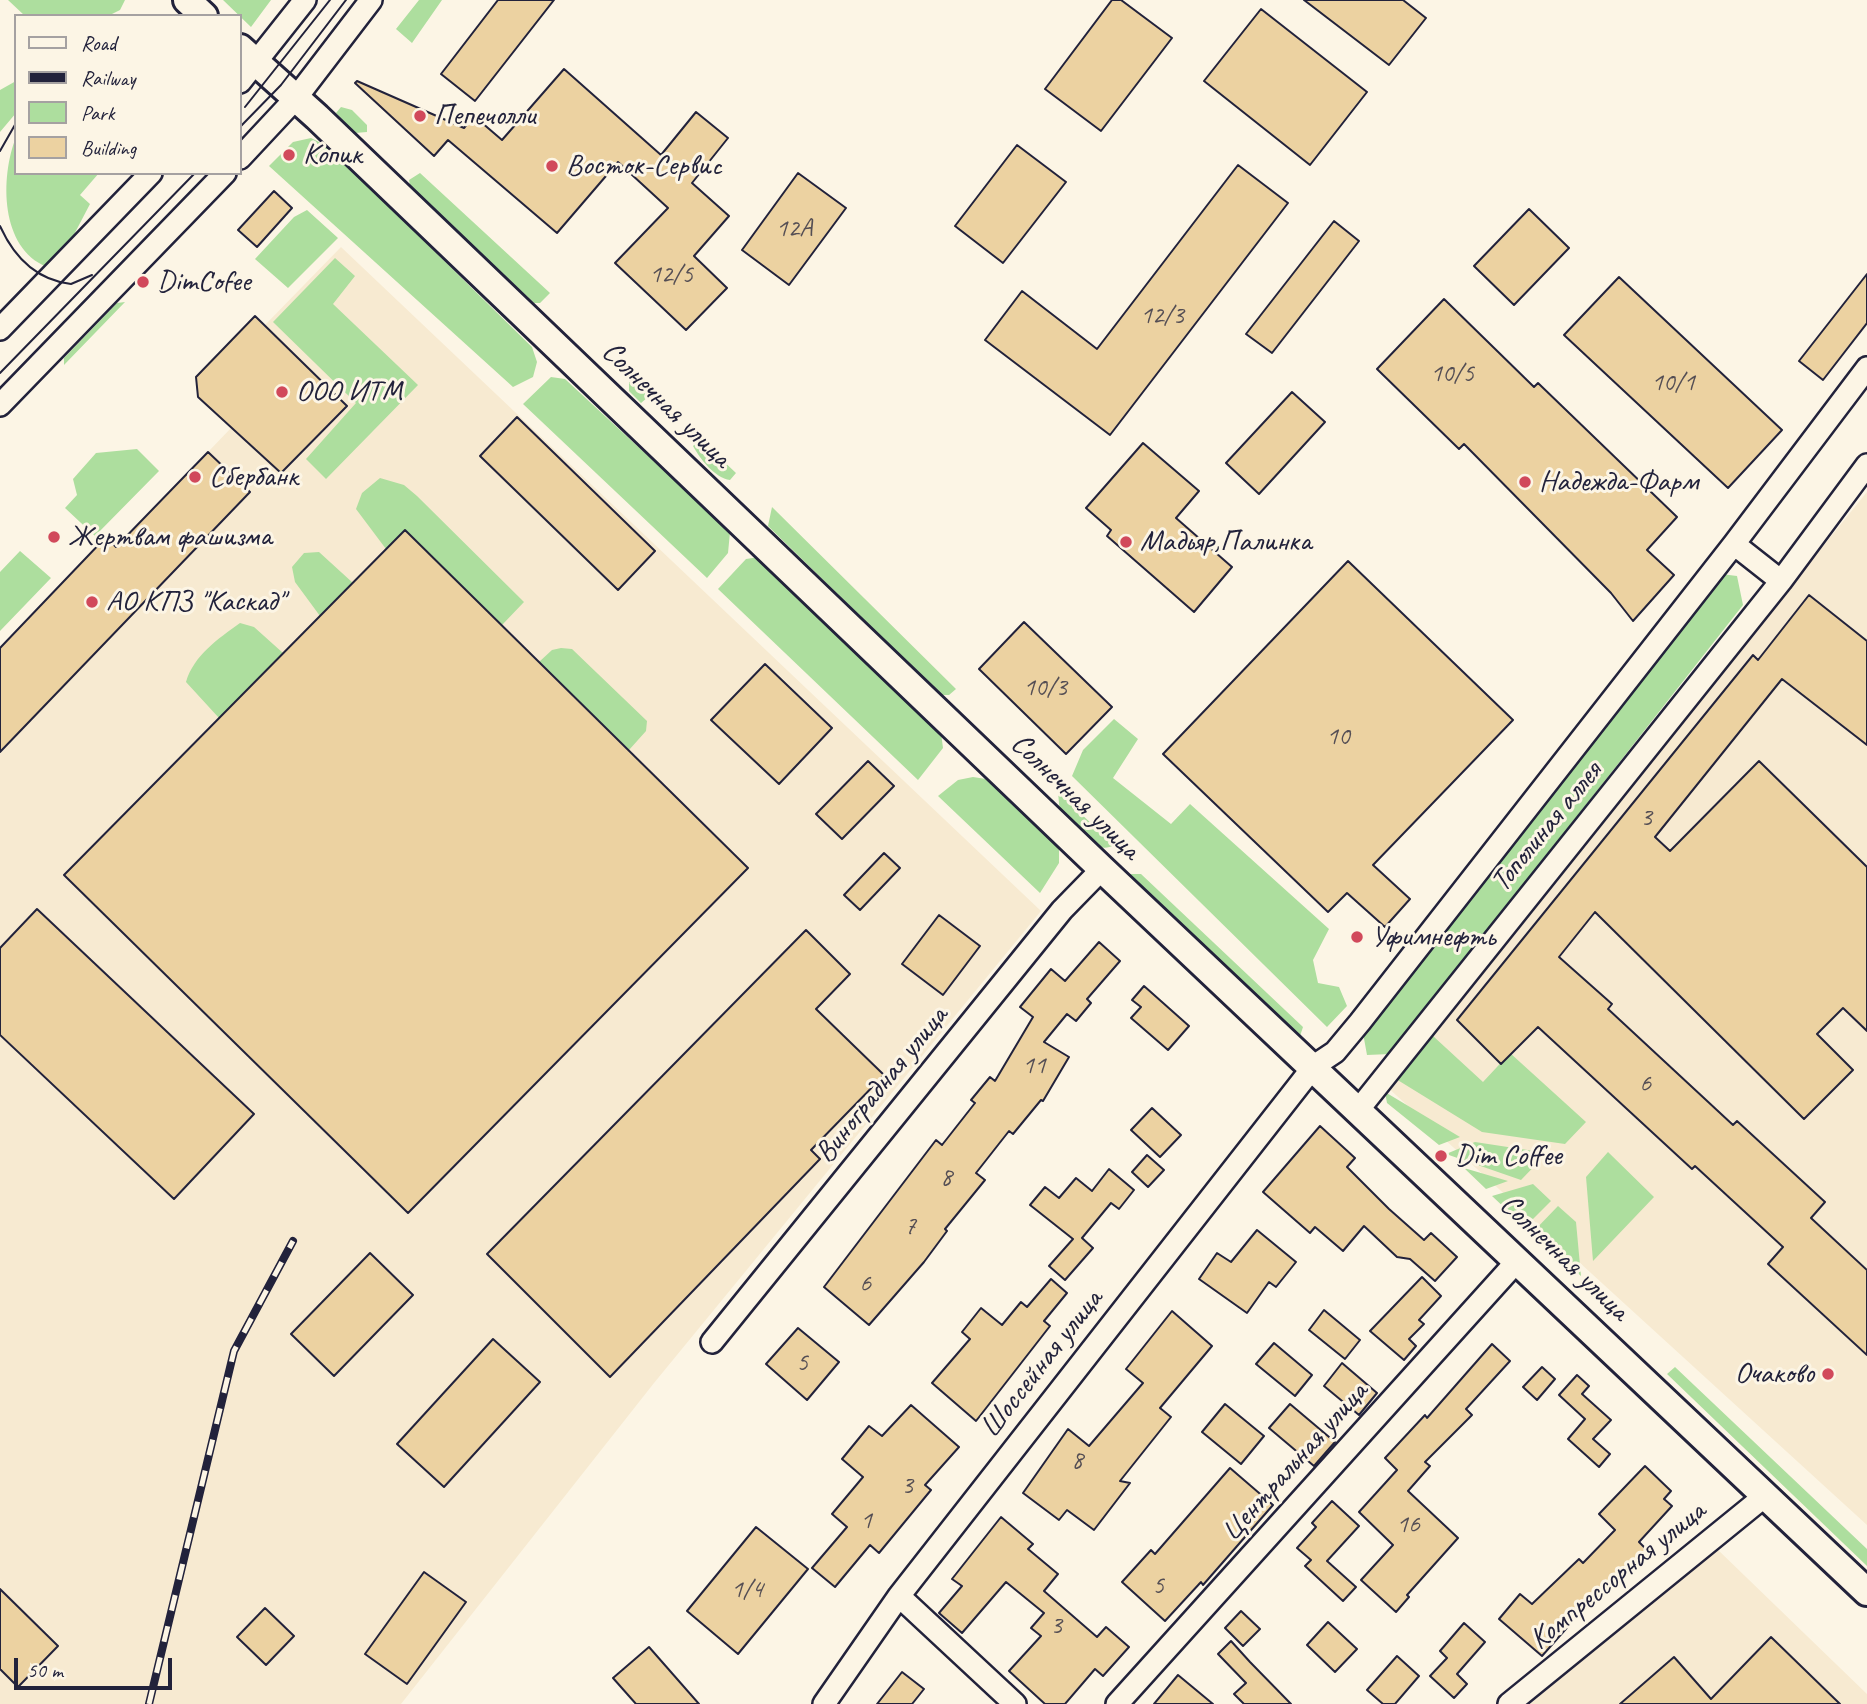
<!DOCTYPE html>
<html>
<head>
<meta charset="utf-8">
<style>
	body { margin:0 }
	#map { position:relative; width:1867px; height:1704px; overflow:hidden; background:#fcf5e5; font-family:Caveat,sans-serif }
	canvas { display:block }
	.legend { position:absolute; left:14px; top:14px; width:228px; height:161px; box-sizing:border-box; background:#fcf5e5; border:2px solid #a5a1a1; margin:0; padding:9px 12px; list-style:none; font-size:21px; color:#22223b }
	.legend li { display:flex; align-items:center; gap:14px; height:35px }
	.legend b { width:35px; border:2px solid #a5a1a1 }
	.scale { position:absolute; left:14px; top:1658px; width:158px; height:32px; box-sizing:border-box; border:4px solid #22223b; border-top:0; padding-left:9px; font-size:21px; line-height:24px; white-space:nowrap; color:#22223b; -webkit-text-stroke:5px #fcf5e5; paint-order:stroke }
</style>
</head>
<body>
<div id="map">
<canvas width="1867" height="1704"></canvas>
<ul class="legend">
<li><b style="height:9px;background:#fcf5e5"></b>Road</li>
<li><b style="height:9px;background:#22223b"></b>Railway</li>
<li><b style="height:19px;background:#adde9e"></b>Park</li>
<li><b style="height:19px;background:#ecd2a1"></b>Building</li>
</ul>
<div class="scale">50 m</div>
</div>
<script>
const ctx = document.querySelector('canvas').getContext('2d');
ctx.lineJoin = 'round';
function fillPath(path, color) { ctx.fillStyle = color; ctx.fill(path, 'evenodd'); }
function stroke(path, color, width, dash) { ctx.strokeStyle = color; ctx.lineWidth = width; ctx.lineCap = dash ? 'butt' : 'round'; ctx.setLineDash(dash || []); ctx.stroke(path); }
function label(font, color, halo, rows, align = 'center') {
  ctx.font = font + ' Caveat,sans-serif'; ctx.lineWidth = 6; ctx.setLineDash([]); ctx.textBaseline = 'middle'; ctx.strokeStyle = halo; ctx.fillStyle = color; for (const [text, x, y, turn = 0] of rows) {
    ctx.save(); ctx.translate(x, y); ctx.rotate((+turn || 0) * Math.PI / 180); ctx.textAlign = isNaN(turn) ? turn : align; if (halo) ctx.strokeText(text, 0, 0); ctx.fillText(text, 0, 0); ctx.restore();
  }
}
const built = new Path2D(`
	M 341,247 L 1041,911 L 654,1383 L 401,1704 L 0,1704 L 0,648 L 106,537 L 117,547 L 231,428 L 198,397 L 196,377 L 255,316 L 265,325 Z
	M 1867,492 L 1867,1525 L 1385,1085 Z
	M 1716,1548 L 1867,1694 L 1867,1704 L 1530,1704 Z`);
const green = new Path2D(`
	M 8,0 L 125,0 L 120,10 L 108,16 L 25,16 Z
	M 223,0 L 271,0 L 251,27 Z
	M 419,0 L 442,0 L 412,43 L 396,29 Z
	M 16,81 L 16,113 L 0,132 L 0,90 Z
	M 341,107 L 352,110 L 367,125 L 367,132 L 355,133 L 336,113 Z
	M 16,137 L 16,173 L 99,173 L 80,195 L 90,204 L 68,246 L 47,267 C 0,248 0,178 16,137 Z
	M 311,138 L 327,146 L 532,347 L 537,362 L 533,377 L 513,387 L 269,166 L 293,142 Z
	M 420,173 L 550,293 L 540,303 L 534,303 L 410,186 L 409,180 Z
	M 307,210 L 338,238 L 288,288 L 255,259 L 294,217 Z
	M 335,258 L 355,276 L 333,304 L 418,385 L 326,479 L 306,459 L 356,403 L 273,322 Z
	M 125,302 L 64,365 L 64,358 L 117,303 Z
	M 629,372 L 632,372 L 654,392 L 641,403 L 629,391 Z
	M 551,377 L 565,379 L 730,532 L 728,553 L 707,578 L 523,404 Z
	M 700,439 L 736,473 L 730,480 C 715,478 700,459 693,446 Z
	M 137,449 L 159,471 L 95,536 L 65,508 L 77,495 L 73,479 L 96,453 Z
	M 380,478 L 404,485 L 417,496 L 524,602 L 502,625 L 405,530 L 386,549 L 356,509 L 362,493 Z
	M 772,507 L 956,689 L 949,695 L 941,695 L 768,526 Z
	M 20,551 L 51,578 L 0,631 L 0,572 Z
	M 319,552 L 353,583 L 320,616 L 295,582 L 292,567 L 304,553 Z
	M 759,557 L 941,733 L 943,748 L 918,780 L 718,589 L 746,559 Z
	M 1721,574 L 1737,576 L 1743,605 L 1390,1054 L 1367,1055 L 1363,1033 Z
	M 240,623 L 254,627 L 283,653 L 219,718 L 186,682 C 194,655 218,639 240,623 Z
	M 561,648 L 572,649 L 647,721 L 646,731 L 629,750 L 539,662 L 552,650 Z
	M 1114,719 L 1138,739 L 1113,778 L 1171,824 L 1190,804 L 1329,929 L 1313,960 L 1318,983 L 1339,987 L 1347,1006 L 1327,1027 L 1072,776 L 1083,750 Z
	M 973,777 L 986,779 L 1059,849 L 1059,863 L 1040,893 L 938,796 L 958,780 Z
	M 1058,792 L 1114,845 C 1095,857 1074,827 1060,814 Z
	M 1129,874 L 1141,874 L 1303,1027 L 1300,1036 L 1292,1035 L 1130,883 Z
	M 1433,1036 L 1483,1082 L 1510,1053 L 1586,1122 L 1565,1144 L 1482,1132 L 1396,1079 L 1397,1069 Z
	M 1385,1092 L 1460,1137 L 1439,1145 L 1387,1103 Z
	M 1475,1142 L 1547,1153 L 1521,1180 L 1446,1154 Z
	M 1608,1152 L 1654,1197 L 1593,1261 L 1586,1177 Z
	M 1464,1168 L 1508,1181 L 1486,1189 Z
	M 1533,1184 L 1551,1201 L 1525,1227 L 1492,1196 Z
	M 1558,1206 L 1576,1222 L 1581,1276 L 1532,1233 Z
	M 1675,1367 L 1867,1549 L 1867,1566 L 1667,1374 Z`);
const building = new Path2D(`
	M 498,0 L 554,0 L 475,101 L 441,74 Z
	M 1112,0 L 1121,0 L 1172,38 L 1101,131 L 1045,89 Z
	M 1304,0 L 1403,0 L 1426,18 L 1389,65 Z
	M 1261,9 L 1367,92 L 1310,165 L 1204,81 Z
	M 564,69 L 661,155 L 696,112 L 728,138 L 692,183 L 729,216 L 694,256 L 727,288 L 686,330 L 615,263 L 668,208 L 618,162 L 557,233 L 448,140 L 434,156 L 355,83 L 357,81 L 464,128 L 474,116 L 502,140 Z
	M 1017,145 L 1066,182 L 1003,263 L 955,226 Z
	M 1238,165 L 1288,203 L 1110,435 L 985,340 L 1022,291 L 1097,349 Z
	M 798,173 L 846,208 L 789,285 L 742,250 Z
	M 274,191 L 292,208 L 257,247 L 238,230 Z
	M 1529,209 L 1569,248 L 1514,305 L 1474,266 Z
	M 1334,221 L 1359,241 L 1272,353 L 1246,334 Z
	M 1867,274 L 1867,323 L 1823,380 L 1799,361 Z
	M 1619,277 L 1782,430 L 1728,488 L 1564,335 Z
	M 1444,299 L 1534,387 L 1538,383 L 1677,517 L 1647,550 L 1674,575 L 1633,621 L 1611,593 L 1464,444 L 1459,449 L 1377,369 Z
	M 255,316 L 347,406 L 281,473 L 198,397 L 196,377 Z
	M 1292,392 L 1325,422 L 1259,494 L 1226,463 Z
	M 517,417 L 655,551 L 618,590 L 480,456 Z
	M 1143,443 L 1199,491 L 1176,518 L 1232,567 L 1194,612 L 1107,536 L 1111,530 L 1086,508 Z
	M 208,452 L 250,492 L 0,752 L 0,648 L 106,537 L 116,547 Z
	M 405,530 L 748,868 L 408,1213 L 64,875 Z
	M 1348,561 L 1513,720 L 1373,865 L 1410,899 L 1385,927 L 1347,893 L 1328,912 L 1163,754 Z
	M 1809,595 L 1867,641 L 1867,745 L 1782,679 L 1655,837 L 1670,851 L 1759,761 L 1867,867 L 1867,1031 L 1843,1008 L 1817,1034 L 1853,1070 L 1804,1119 L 1595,912 L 1559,957 L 1612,1004 L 1608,1009 L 1733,1125 L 1737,1121 L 1825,1202 L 1811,1218 L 1867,1270 L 1867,1355 L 1768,1264 L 1783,1247 L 1695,1166 L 1692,1169 L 1538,1027 L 1501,1064 L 1457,1020 L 1753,655 L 1758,660 Z
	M 1024,622 L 1112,707 L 1066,754 L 979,669 Z
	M 765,664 L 832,728 L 779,784 L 711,720 Z
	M 868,761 L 894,786 L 842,839 L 816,814 Z
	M 884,853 L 900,868 L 860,910 L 844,895 Z
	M 37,909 L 254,1114 L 174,1199 L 0,1035 L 0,948 Z
	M 939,915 L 980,946 L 943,995 L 902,964 Z
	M 806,930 L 850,974 L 816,1009 L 884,1075 L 811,1150 L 820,1159 L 610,1377 L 487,1254 Z
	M 1099,942 L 1120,961 L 1087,999 L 1091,1003 L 1076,1021 L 1067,1014 L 1044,1042 L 1069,1057 L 1043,1101 L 1041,1100 L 1013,1134 L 1009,1131 L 976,1173 L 985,1180 L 945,1229 L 947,1231 L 924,1262 L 869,1325 L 824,1287 L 936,1140 L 942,1145 L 975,1103 L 971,1100 L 990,1077 L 995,1081 L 1033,1017 L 1020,1007 L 1051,969 L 1065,981 Z
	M 1144,986 L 1189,1026 L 1168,1050 L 1131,1018 L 1141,1007 L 1132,1000 Z
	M 1152,1108 L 1181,1135 L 1160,1157 L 1131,1130 Z
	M 1320,1126 L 1355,1158 L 1347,1167 L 1389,1209 L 1424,1240 L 1431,1233 L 1457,1257 L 1435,1281 L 1410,1259 L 1397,1257 L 1364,1226 L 1343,1251 L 1315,1227 L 1310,1233 L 1263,1192 Z
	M 1147,1155 L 1164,1170 L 1148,1187 L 1132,1172 Z
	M 1109,1169 L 1134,1190 L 1119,1209 L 1111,1203 L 1082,1238 L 1093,1248 L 1065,1280 L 1049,1266 L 1073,1239 L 1030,1205 L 1045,1187 L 1059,1198 L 1076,1178 L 1092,1191 Z
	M 1257,1230 L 1296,1262 L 1276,1287 L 1269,1282 L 1247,1313 L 1199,1279 L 1217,1253 L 1231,1262 Z
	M 370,1253 L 413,1295 L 334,1376 L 291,1334 Z
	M 1422,1277 L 1441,1296 L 1419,1320 L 1424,1324 L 1409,1339 L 1416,1346 L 1404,1360 L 1370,1331 Z
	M 1051,1279 L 1067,1293 L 1044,1321 L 1050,1326 L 976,1421 L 932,1383 L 970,1339 L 962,1332 L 981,1308 L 1002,1325 L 1021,1302 L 1027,1307 Z
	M 1324,1310 L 1360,1340 L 1345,1359 L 1309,1330 Z
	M 1172,1311 L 1212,1346 L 1160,1408 L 1171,1417 L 1120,1481 L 1130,1483 L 1094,1530 L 1067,1510 L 1059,1520 L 1023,1493 L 1068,1429 L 1089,1446 L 1143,1383 L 1126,1369 Z
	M 798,1328 L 839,1362 L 807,1400 L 766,1364 Z
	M 493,1339 L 540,1382 L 444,1487 L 397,1444 Z
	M 1274,1343 L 1312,1375 L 1295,1396 L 1256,1364 Z
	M 1492,1344 L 1510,1361 L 1466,1409 L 1472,1415 L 1425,1462 L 1430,1466 L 1408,1491 L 1458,1538 L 1407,1595 L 1409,1597 L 1396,1612 L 1361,1580 L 1393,1545 L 1359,1512 L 1397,1470 L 1385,1458 L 1425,1415 L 1427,1418 Z
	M 1342,1363 L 1377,1393 L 1359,1415 L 1324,1386 Z
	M 1542,1367 L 1555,1379 L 1537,1400 L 1523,1387 Z
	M 1577,1375 L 1589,1386 L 1582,1394 L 1611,1420 L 1593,1439 L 1610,1454 L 1599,1467 L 1568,1439 L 1585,1419 L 1559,1395 Z
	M 1225,1404 L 1264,1436 L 1241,1464 L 1202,1432 Z
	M 1290,1404 L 1335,1442 L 1314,1466 L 1269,1428 Z
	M 911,1405 L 959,1447 L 925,1485 L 931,1490 L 879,1553 L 870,1545 L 835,1587 L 812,1568 L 847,1527 L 832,1514 L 863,1477 L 842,1459 L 869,1426 L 882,1436 Z
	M 1645,1466 L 1671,1491 L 1664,1499 L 1672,1506 L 1639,1542 L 1647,1550 L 1599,1600 L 1595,1596 L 1542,1656 L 1499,1619 L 1520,1594 L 1532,1604 L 1579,1559 L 1583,1563 L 1615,1530 L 1599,1514 Z
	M 1230,1468 L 1273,1505 L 1203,1585 L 1201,1582 L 1165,1621 L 1122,1582 L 1151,1550 L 1155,1554 Z
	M 1332,1501 L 1359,1526 L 1327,1561 L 1356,1587 L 1343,1601 L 1305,1566 L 1311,1560 L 1297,1548 L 1316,1527 L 1312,1523 Z
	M 1001,1517 L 1033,1544 L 1028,1549 L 1058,1574 L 1044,1591 L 1097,1637 L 1106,1627 L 1129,1647 L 1103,1676 L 1095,1669 L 1065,1704 L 1045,1704 L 1009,1671 L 1041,1636 L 1031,1628 L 1044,1613 L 1006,1582 L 962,1633 L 939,1613 L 962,1586 L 952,1579 Z
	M 756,1527 L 808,1569 L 738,1654 L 687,1611 Z
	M 424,1572 L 466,1602 L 407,1684 L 365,1654 Z
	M 0,1589 L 58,1646 L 18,1687 L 0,1669 Z
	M 265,1608 L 294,1636 L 266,1665 L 237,1637 Z
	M 1241,1611 L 1260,1629 L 1243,1646 L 1225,1628 Z
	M 1328,1622 L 1357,1649 L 1335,1672 L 1307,1645 Z
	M 1464,1623 L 1485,1642 L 1457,1674 L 1467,1684 L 1454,1698 L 1430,1676 L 1447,1658 L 1440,1651 Z
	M 1771,1637 L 1840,1704 L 1620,1704 L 1674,1657 L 1711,1699 Z
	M 1231,1641 L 1250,1662 L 1291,1704 L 1244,1704 L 1234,1694 L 1246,1683 L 1218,1654 Z
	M 649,1647 L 699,1704 L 636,1704 L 613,1678 Z
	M 1397,1656 L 1419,1676 L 1395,1704 L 1383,1704 L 1367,1690 Z
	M 902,1672 L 924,1689 L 912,1704 L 877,1704 Z
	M 1178,1675 L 1213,1704 L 1154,1704 Z`);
const minor = new Path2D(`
	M 240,82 L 305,0
	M 240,158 L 296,98 L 371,0
	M 0,329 L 151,173
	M 0,405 L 225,173
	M 1734,544 L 1781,581
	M 1359,1109 L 1781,581 L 1867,465
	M 712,1342 L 1062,910 L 1102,869
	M 899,1596 L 1015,1704
	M 824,1704 L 899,1596 L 1314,1066 L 1335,1052 L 1360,1022 L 1734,544 L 1867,368
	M 1117,1704 L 1518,1260
	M 1509,1704 L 1766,1495`);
const major = new Path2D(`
	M 187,0 L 204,16
	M 240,48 L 317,117 L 1102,869 L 1867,1592`);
const tram = new Path2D(`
	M 245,107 L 330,0
	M 240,127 L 281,85 L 346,0
	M 0,151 L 16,123
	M 0,226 C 14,257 37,280 71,284 L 92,275
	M 0,373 L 195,173`);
const rail = new Path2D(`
	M 149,1704 L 234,1351 L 293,1241`);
const markers = [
	[420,116,7,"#d1495b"],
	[289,155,7,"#d1495b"],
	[552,166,7,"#d1495b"],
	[143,282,7,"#d1495b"],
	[282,392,7,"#d1495b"],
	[195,477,7,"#d1495b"],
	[1525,482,7,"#d1495b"],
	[54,537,7,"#d1495b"],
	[1126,542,7,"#d1495b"],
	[92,602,7,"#d1495b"],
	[1357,937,7,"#d1495b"],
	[1441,1156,7,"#d1495b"],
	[1828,1374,7,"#d1495b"]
];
const numberNames = [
	["12А",794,229],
	["12/5",671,275],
	["12/3",1162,316],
	["10/5",1452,374],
	["10/1",1673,383],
	["10/3",1045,688],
	["10",1338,737],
	["3",1646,818],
	["11",1034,1066],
	["6",1645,1084],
	["8",946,1178],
	["7",910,1227],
	["6",865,1284],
	["5",802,1363],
	["8",1077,1461],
	["3",907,1486],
	["1",866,1521],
	["16",1408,1525],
	["5",1158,1586],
	["1/4",747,1590],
	["3",1056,1626]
];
const poiNames = [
	["Пепечолли",434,116],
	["Копик",303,155],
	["Восток-Сервис",566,166],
	["DimCofee",157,282],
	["ООО ИТМ",296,392],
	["Сбербанк",209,477],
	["Надежда-Фарм",1539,482],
	["Жертвам фашизма",68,537],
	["Мадьяр,Палинка",1140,542],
	["АО КПЗ \"Каскад\"",106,602],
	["Уфимнефть",1371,937],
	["Dim Coffee",1455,1156],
	["Очаково",1814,1374,"right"]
];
const streetNames = [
	["Солнечная улица",666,405,44],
	["Солнечная улица",1075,797,44],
	["Тополиная аллея",1547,827,-51],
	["Виноградная улица",882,1085,-51],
	["Солнечная улица",1564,1258,44],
	["Шоссейная улица",1042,1364,-52],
	["Центральная улица",1295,1462,-48],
	["Компрессорная улица",1618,1576,-39]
];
fillPath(built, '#f7ead1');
fillPath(green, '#adde9e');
fillPath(building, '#ecd2a1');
stroke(building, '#22223b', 2);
stroke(minor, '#22223b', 26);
stroke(major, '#22223b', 32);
stroke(minor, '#fcf5e5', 21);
stroke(major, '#fcf5e5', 26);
stroke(tram, '#22223b', 2);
stroke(rail, '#22223b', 8);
stroke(rail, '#fcf5e5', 5, [16]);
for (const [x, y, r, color] of markers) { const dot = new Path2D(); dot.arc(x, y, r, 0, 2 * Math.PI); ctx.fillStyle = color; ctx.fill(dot); stroke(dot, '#fcf5e5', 2.5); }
label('26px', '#544e54', null, numberNames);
label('30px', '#22223b', '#fcf5e5', poiNames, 'left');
label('30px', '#22223b', '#fcf5e5', streetNames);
</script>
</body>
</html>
